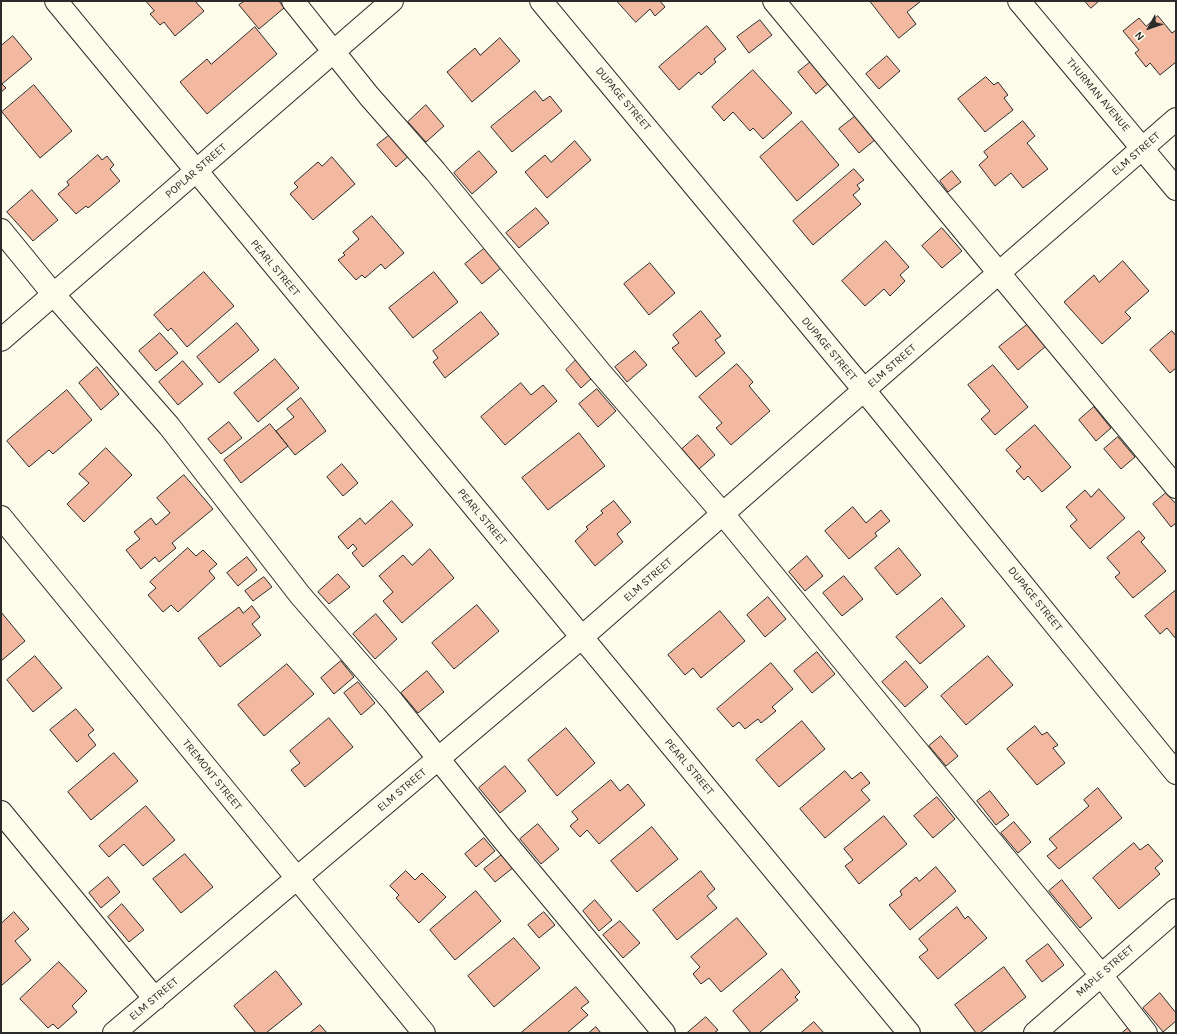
<!DOCTYPE html>
<html>
<head>
<meta charset="utf-8">
<style>
	body { margin:0 }
	#map { position:relative; width:1177px; height:1034px; overflow:hidden; background:#fdfbea; font-family:Karla,sans-serif }
	canvas { display:block }
	.frame { position:absolute; inset:0; border:2px solid #2b2b2b; pointer-events:none }
	.north { position:absolute; left:1129px; top:8px; width:40px; height:40px; -webkit-text-stroke:3px #fdfbea; paint-order:stroke; rotate:230deg; font-size:11px; font-weight:700; line-height:16px; text-align:center; color:#2b2b2b }
	.north::after { content:''; display:block; margin:auto; width:14px; height:18px; background:#2b2b2b; clip-path:polygon(50% 0,100% 100%,50% 72%,0 100%) }
</style>
</head>
<body>
<div id="map">
<canvas width="1177" height="1034"></canvas>
<div class="frame"></div>
<div class="north">N</div>
</div>
<script>
const ctx = document.querySelector('canvas').getContext('2d');
ctx.lineJoin = 'round';
function fillPath(path, color) { ctx.fillStyle = color; ctx.fill(path, 'evenodd'); }
function stroke(path, color, width, dash) { ctx.strokeStyle = color; ctx.lineWidth = width; ctx.lineCap = dash ? 'butt' : 'round'; ctx.setLineDash(dash || []); ctx.stroke(path); }
function label(font, color, halo, rows, align = 'center') {
  ctx.font = font + ' Karla,sans-serif'; ctx.lineWidth = 3; ctx.setLineDash([]); ctx.textBaseline = 'middle'; ctx.strokeStyle = halo; ctx.fillStyle = color; for (const [text, x, y, turn = 0] of rows) {
    ctx.save(); ctx.translate(x, y); ctx.rotate((+turn || 0) * Math.PI / 180); ctx.textAlign = isNaN(turn) ? turn : align; if (halo) ctx.strokeText(text, 0, 0); ctx.fillText(text, 0, 0); ctx.restore();
  }
}
const building = new Path2D(`
	M 146,1 L 195,1 L 204,11 L 175,36 L 164,22 L 160,25 L 150,14 L 154,11 Z
	M 245,1 L 279,1 L 284,8 L 259,29 L 239,5 Z
	M 617,1 L 660,1 L 665,7 L 655,16 L 650,9 L 636,22 Z
	M 870,1 L 921,1 L 907,12 L 916,24 L 899,38 Z
	M 1085,1 L 1099,1 L 1091,8 Z
	M 1158,16 L 1172,33 L 1176,30 L 1176,62 L 1160,75 L 1150,63 L 1146,67 L 1135,53 L 1139,50 L 1123,31 L 1139,18 L 1146,26 Z
	M 760,20 L 772,35 L 749,53 L 737,37 Z
	M 707,26 L 726,49 L 714,59 L 716,62 L 701,75 L 699,72 L 679,90 L 659,67 Z
	M 255,27 L 277,54 L 207,114 L 180,82 L 207,59 L 211,64 Z
	M 13,36 L 32,59 L 2,84 L 6,88 L 1,92 L 1,46 Z
	M 500,38 L 520,61 L 472,102 L 447,72 L 475,48 L 480,55 Z
	M 887,56 L 900,71 L 879,89 L 866,74 Z
	M 813,60 L 831,81 L 816,94 L 798,72 Z
	M 753,70 L 792,113 L 763,139 L 753,128 L 750,131 L 733,112 L 724,121 L 712,107 Z
	M 986,77 L 994,85 L 998,82 L 1008,95 L 1004,98 L 1013,110 L 985,132 L 958,99 Z
	M 34,85 L 72,131 L 40,158 L 2,112 Z
	M 535,91 L 543,101 L 550,96 L 562,111 L 512,152 L 491,127 Z
	M 426,105 L 444,126 L 426,142 L 408,122 Z
	M 857,115 L 876,139 L 859,153 L 839,129 Z
	M 802,121 L 839,165 L 797,201 L 760,157 Z
	M 1023,121 L 1035,136 L 1027,143 L 1048,169 L 1023,188 L 1011,173 L 995,186 L 979,165 L 988,157 L 984,152 Z
	M 391,134 L 410,155 L 396,167 L 377,145 Z
	M 575,141 L 591,160 L 547,198 L 525,172 L 545,155 L 551,162 Z
	M 479,151 L 497,172 L 472,194 L 454,173 Z
	M 98,155 L 102,160 L 107,156 L 114,165 L 110,169 L 120,181 L 88,208 L 86,206 L 76,214 L 58,194 L 69,185 L 67,182 Z
	M 332,157 L 355,184 L 313,220 L 290,194 L 298,187 L 294,183 L 318,162 L 322,166 Z
	M 854,169 L 864,180 L 857,185 L 860,189 L 853,195 L 861,204 L 813,245 L 793,221 Z
	M 952,171 L 961,182 L 948,192 L 940,181 Z
	M 32,190 L 58,220 L 33,241 L 7,212 Z
	M 536,208 L 549,223 L 519,248 L 506,233 Z
	M 372,216 L 404,253 L 385,269 L 381,264 L 365,278 L 362,275 L 356,280 L 338,260 L 345,255 L 343,253 L 359,239 L 353,232 Z
	M 942,228 L 962,251 L 942,268 L 922,246 Z
	M 886,241 L 909,267 L 900,275 L 905,281 L 890,296 L 884,289 L 865,306 L 842,281 Z
	M 485,248 L 501,268 L 482,284 L 465,264 Z
	M 1123,261 L 1149,291 L 1125,312 L 1131,318 L 1102,344 L 1064,302 L 1094,275 L 1099,282 Z
	M 650,263 L 675,293 L 649,315 L 624,284 Z
	M 204,272 L 234,306 L 187,347 L 171,328 L 168,331 L 154,315 Z
	M 434,272 L 458,302 L 413,338 L 389,308 Z
	M 701,311 L 721,336 L 715,340 L 725,353 L 696,377 L 672,348 L 679,343 L 673,335 Z
	M 481,312 L 499,334 L 445,378 L 433,362 L 438,358 L 433,351 Z
	M 237,323 L 259,350 L 219,383 L 197,357 Z
	M 1028,324 L 1046,346 L 1018,370 L 999,347 Z
	M 1172,331 L 1176,336 L 1176,368 L 1170,373 L 1150,350 Z
	M 160,333 L 178,353 L 156,371 L 139,351 Z
	M 635,351 L 647,365 L 627,382 L 615,367 Z
	M 275,359 L 299,388 L 258,422 L 234,393 Z
	M 576,360 L 592,378 L 581,388 L 566,370 Z
	M 183,361 L 203,384 L 178,405 L 159,382 Z
	M 737,364 L 753,382 L 749,386 L 770,411 L 731,445 L 716,428 L 722,423 L 699,397 Z
	M 993,365 L 1028,407 L 995,435 L 981,419 L 990,411 L 968,385 Z
	M 97,367 L 119,394 L 101,410 L 79,383 Z
	M 521,383 L 531,395 L 543,385 L 557,401 L 505,445 L 481,417 Z
	M 597,389 L 616,411 L 598,427 L 579,404 Z
	M 67,390 L 92,420 L 53,454 L 49,450 L 29,467 L 7,441 Z
	M 301,398 L 326,431 L 295,455 L 276,431 L 294,417 L 287,409 Z
	M 1094,407 L 1111,428 L 1096,441 L 1079,420 Z
	M 229,422 L 242,438 L 221,454 L 208,439 Z
	M 270,424 L 288,446 L 241,483 L 224,460 Z
	M 1035,425 L 1071,467 L 1042,492 L 1028,476 L 1024,480 L 1016,471 L 1021,467 L 1006,450 Z
	M 579,433 L 605,466 L 548,510 L 522,478 Z
	M 698,435 L 715,455 L 699,469 L 682,449 Z
	M 1118,437 L 1135,457 L 1121,469 L 1104,449 Z
	M 106,448 L 132,475 L 84,522 L 67,504 L 89,483 L 79,474 Z
	M 342,464 L 358,483 L 343,496 L 327,477 Z
	M 184,475 L 213,509 L 172,543 L 176,548 L 159,562 L 155,557 L 141,569 L 126,550 L 140,539 L 134,532 L 151,518 L 156,525 L 170,513 L 157,498 Z
	M 1099,489 L 1125,518 L 1090,549 L 1070,526 L 1077,520 L 1066,507 L 1085,490 L 1091,497 Z
	M 1166,493 L 1176,504 L 1176,523 L 1171,527 L 1153,504 Z
	M 392,501 L 413,525 L 363,567 L 352,553 L 357,549 L 353,544 L 348,549 L 338,537 L 360,518 L 365,524 Z
	M 614,501 L 631,522 L 617,534 L 623,542 L 595,566 L 575,541 L 588,529 L 586,527 L 603,513 L 601,511 Z
	M 853,507 L 866,523 L 881,510 L 890,521 L 875,533 L 877,536 L 849,559 L 825,531 Z
	M 1139,531 L 1145,538 L 1141,542 L 1166,571 L 1133,598 L 1115,577 L 1120,573 L 1107,558 Z
	M 188,548 L 196,556 L 203,550 L 217,564 L 209,571 L 215,578 L 178,612 L 171,605 L 163,612 L 148,595 L 156,588 L 150,582 Z
	M 899,548 L 921,575 L 897,595 L 875,568 Z
	M 430,549 L 454,578 L 402,623 L 383,601 L 393,592 L 379,576 L 403,555 L 412,565 Z
	M 807,556 L 823,576 L 805,591 L 789,572 Z
	M 247,557 L 257,570 L 238,586 L 227,573 Z
	M 338,574 L 350,587 L 329,604 L 318,592 Z
	M 844,576 L 863,599 L 842,616 L 823,593 Z
	M 264,577 L 272,587 L 253,601 L 245,591 Z
	M 1176,590 L 1176,639 L 1167,628 L 1160,634 L 1145,616 Z
	M 768,597 L 786,619 L 765,637 L 747,615 Z
	M 942,598 L 965,626 L 920,664 L 896,637 Z
	M 477,605 L 499,631 L 454,669 L 432,643 Z
	M 252,606 L 260,617 L 252,624 L 261,635 L 220,667 L 198,638 L 239,607 L 243,613 Z
	M 720,611 L 745,641 L 701,678 L 693,668 L 685,675 L 668,655 Z
	M 1,612 L 25,641 L 1,661 Z
	M 376,614 L 397,639 L 375,659 L 353,634 Z
	M 817,652 L 835,674 L 812,693 L 794,671 Z
	M 35,656 L 62,688 L 33,712 L 7,680 Z
	M 988,656 L 1013,685 L 966,725 L 941,696 Z
	M 341,661 L 354,677 L 334,694 L 321,678 Z
	M 906,661 L 928,687 L 905,707 L 882,682 Z
	M 771,663 L 793,689 L 772,707 L 776,711 L 761,723 L 758,719 L 745,729 L 739,722 L 733,727 L 717,709 Z
	M 287,664 L 314,694 L 264,736 L 238,705 Z
	M 427,671 L 444,692 L 418,713 L 401,693 Z
	M 358,682 L 375,703 L 361,715 L 344,693 Z
	M 76,709 L 94,730 L 88,735 L 96,745 L 77,762 L 50,730 Z
	M 329,718 L 353,747 L 305,787 L 291,770 L 300,763 L 290,751 Z
	M 802,721 L 825,749 L 779,787 L 756,760 Z
	M 1035,726 L 1042,735 L 1047,732 L 1058,745 L 1053,748 L 1065,763 L 1037,785 L 1007,749 Z
	M 566,728 L 595,763 L 557,796 L 528,760 Z
	M 941,736 L 958,756 L 946,766 L 929,746 Z
	M 114,753 L 138,781 L 91,820 L 68,792 Z
	M 505,766 L 526,791 L 500,813 L 479,788 Z
	M 845,771 L 852,779 L 861,772 L 870,783 L 861,790 L 870,800 L 825,838 L 800,809 Z
	M 611,780 L 620,791 L 628,784 L 645,805 L 599,844 L 587,830 L 580,837 L 570,826 L 578,819 L 572,812 Z
	M 1098,788 L 1122,818 L 1059,869 L 1047,856 L 1057,848 L 1049,839 L 1089,806 L 1084,800 Z
	M 990,791 L 1009,815 L 996,825 L 977,801 Z
	M 937,797 L 955,819 L 933,838 L 914,816 Z
	M 146,806 L 175,840 L 143,866 L 124,844 L 109,857 L 99,846 Z
	M 884,816 L 907,844 L 859,884 L 845,866 L 853,860 L 844,849 Z
	M 1014,822 L 1031,842 L 1018,853 L 1001,833 Z
	M 538,824 L 559,849 L 541,864 L 520,839 Z
	M 652,827 L 678,859 L 637,892 L 611,861 Z
	M 484,838 L 495,851 L 476,867 L 465,854 Z
	M 1134,843 L 1140,850 L 1148,844 L 1163,861 L 1155,868 L 1160,874 L 1119,909 L 1093,878 Z
	M 185,854 L 213,887 L 181,913 L 153,879 Z
	M 503,854 L 514,867 L 495,882 L 484,869 Z
	M 936,867 L 956,891 L 910,930 L 889,905 L 902,895 L 900,891 L 916,877 L 919,881 Z
	M 406,871 L 415,880 L 422,873 L 446,897 L 419,923 L 396,898 L 399,895 L 390,886 Z
	M 701,871 L 715,889 L 707,896 L 717,908 L 677,940 L 653,910 Z
	M 108,877 L 120,892 L 101,908 L 89,893 Z
	M 1062,880 L 1092,918 L 1080,928 L 1049,891 Z
	M 476,891 L 501,921 L 455,960 L 430,930 Z
	M 595,900 L 612,920 L 599,931 L 583,911 Z
	M 122,904 L 144,930 L 129,942 L 108,917 Z
	M 957,907 L 965,919 L 968,916 L 987,938 L 938,979 L 919,957 L 928,950 L 919,939 Z
	M 14,912 L 29,929 L 15,941 L 31,960 L 1,986 L 1,924 Z
	M 544,912 L 555,925 L 539,938 L 528,925 Z
	M 737,918 L 767,954 L 721,992 L 709,978 L 701,984 L 693,974 L 700,967 L 691,957 Z
	M 620,921 L 640,943 L 623,958 L 603,935 Z
	M 514,938 L 540,968 L 494,1007 L 468,976 Z
	M 1048,944 L 1064,965 L 1042,982 L 1026,961 Z
	M 59,962 L 87,991 L 72,1006 L 77,1012 L 58,1029 L 53,1024 L 48,1028 L 20,999 Z
	M 1004,967 L 1026,997 L 980,1033 L 976,1033 L 955,1005 Z
	M 782,969 L 800,992 L 795,997 L 798,1000 L 759,1033 L 751,1033 L 733,1011 Z
	M 276,971 L 302,1004 L 266,1033 L 256,1033 L 234,1006 Z
	M 576,987 L 589,1002 L 581,1008 L 588,1015 L 567,1033 L 521,1033 Z
	M 1160,993 L 1176,1013 L 1176,1021 L 1163,1032 L 1143,1008 Z
	M 706,1017 L 718,1030 L 714,1033 L 687,1033 Z
	M 814,1022 L 824,1033 L 801,1033 Z
	M 320,1025 L 327,1033 L 310,1033 Z
	M 596,1027 L 601,1033 L 589,1033 Z
	M 1128,1028 L 1132,1033 L 1122,1033 Z`);
const minor = new Path2D(`
	M 56,1 L 909,1033
	M 293,1 L 369,96 L 435,171 L 600,372 L 723,514 L 1101,975 L 1146,1033
	M 541,1 L 864,390 L 1176,773
	M 774,1 L 1176,487
	M 1019,1 L 1176,189
	M 1,230 L 54,295 L 169,426 L 300,595 L 393,702 L 501,837 L 664,1033
	M 1,340 L 392,1
	M 1,517 L 424,1033
	M 1,812 L 155,999
	M 114,1033 L 582,637 L 864,390 L 1176,119
	M 1035,1033 L 1176,910`);
const streetNames = [
	["THURMAN AVENUE",1098,95,50],
	["DUPAGE STREET",623,99,50],
	["ELM STREET",1136,154,-41],
	["POPLAR STREET",196,171,-41],
	["PEARL STREET",275,268,50],
	["DUPAGE STREET",829,349,50],
	["ELM STREET",892,366,-41],
	["PEARL STREET",482,517,50],
	["ELM STREET",648,580,-41],
	["DUPAGE STREET",1035,599,51],
	["PEARL STREET",689,767,50],
	["TREMONT STREET",212,775,51],
	["ELM STREET",402,790,-40],
	["MAPLE STREET",1105,971,-41],
	["ELM STREET",154,999,-40]
];
fillPath(building, '#f2b8a0');
stroke(building, '#2b2b2b', 1);
stroke(minor, '#2b2b2b', 24);
stroke(minor, '#fdfbea', 22);
label('11px', '#2b2b2b', '#fdfbea', streetNames);
</script>
</body>
</html>
